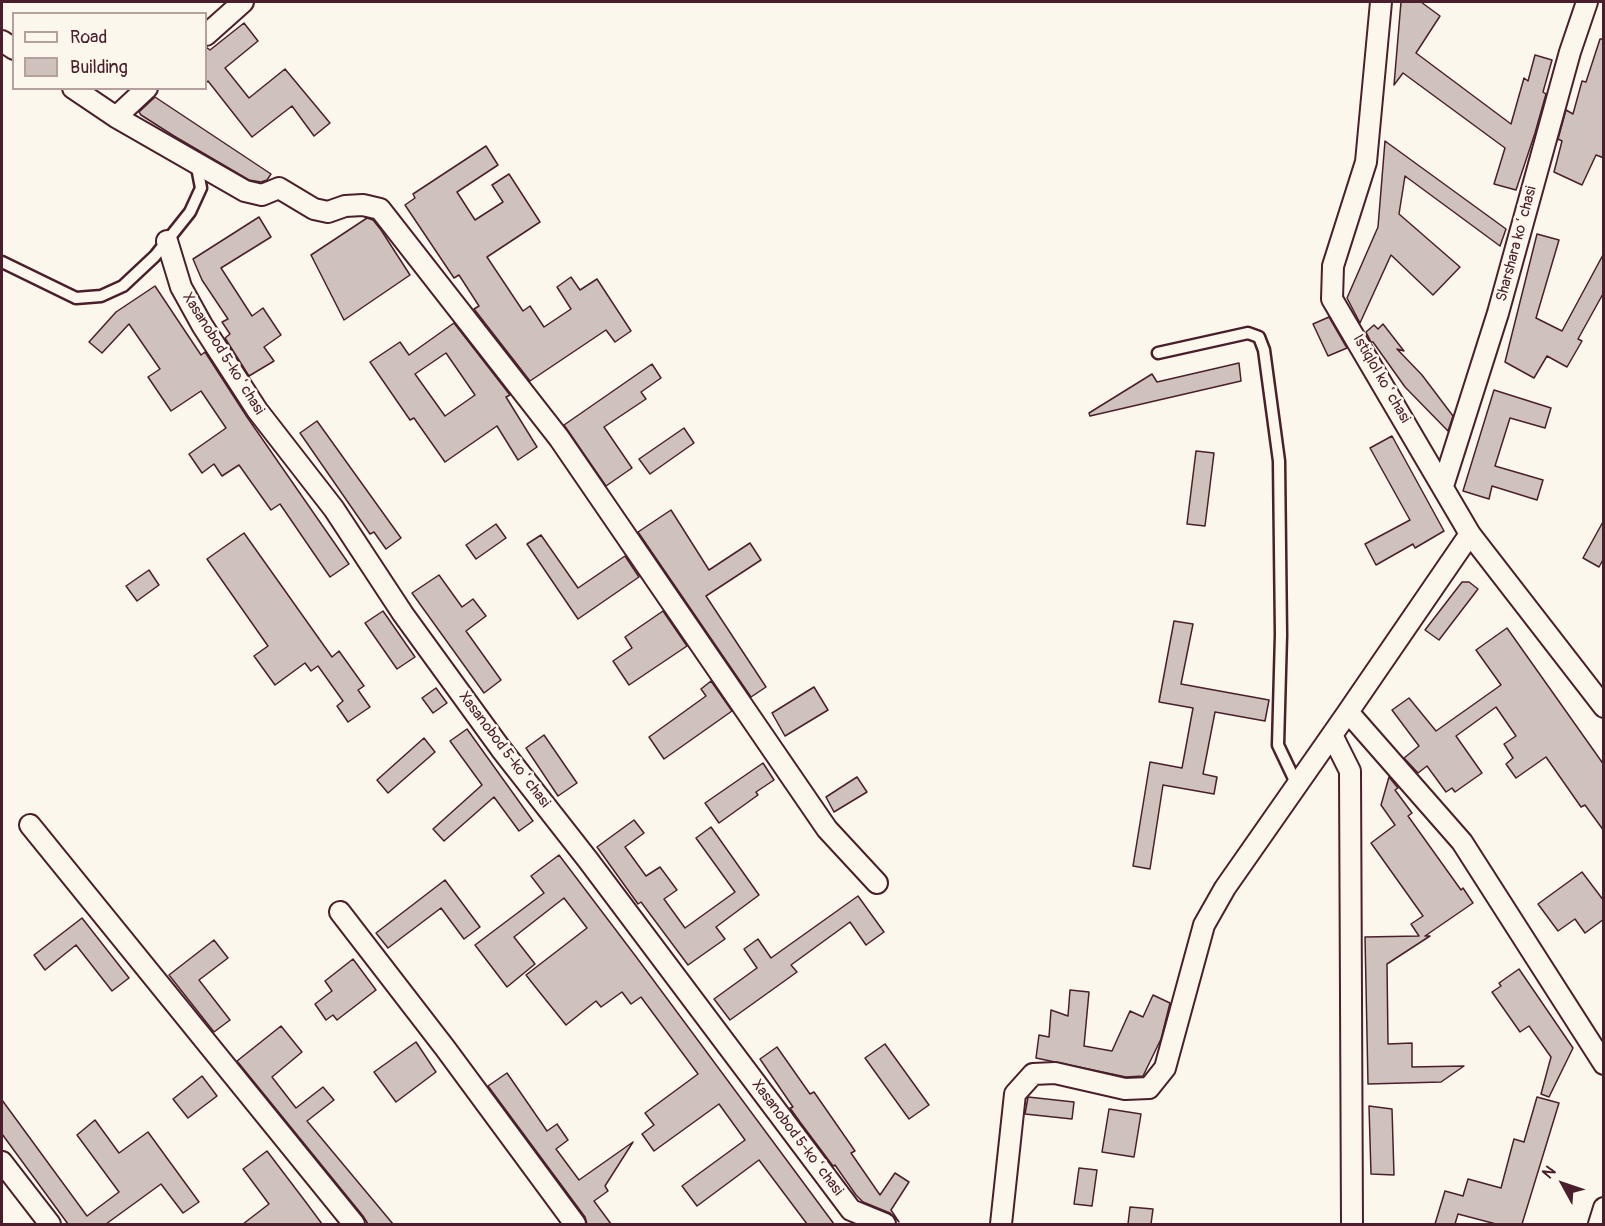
<!DOCTYPE html>
<html>
<head>
<meta charset="utf-8">
<style>
	body { margin:0 }
	#map { position:relative; width:1605px; height:1226px; overflow:hidden; background:#fbf7ec; font-family:Pangolin,sans-serif }
	canvas { display:block }
	.frame { position:absolute; inset:0; border:3px solid #4a1f2b; pointer-events:none }
	.legend { position:absolute; left:12px; top:12px; width:195px; height:78px; box-sizing:border-box; background:#fbf7ec; border:2px solid #b4a19f; margin:0; padding:8px 10px; list-style:none; font-size:18px; color:#4a1f2b }
	.legend li { display:flex; align-items:center; gap:12px; height:30px }
	.legend b { width:30px; border:2px solid #b4a19f }
	.north { position:absolute; left:1533px; top:1154px; width:60px; height:60px; -webkit-text-stroke:4px #fbf7ec; paint-order:stroke; rotate:310deg; font-size:16px; font-weight:700; line-height:24px; text-align:center; color:#4a1f2b }
	.north::after { content:''; display:block; margin:auto; width:21px; height:27px; background:#4a1f2b; clip-path:polygon(50% 0,100% 100%,50% 72%,0 100%) }
</style>
</head>
<body>
<div id="map">
<canvas width="1605" height="1226"></canvas>
<div class="frame"></div>
<ul class="legend">
<li><b style="height:8px;background:#fbf7ec"></b>Road</li>
<li><b style="height:16px;background:#cfc2bc"></b>Building</li>
</ul>
<div class="north">N</div>
</div>
<script>
const ctx = document.querySelector('canvas').getContext('2d');
ctx.lineJoin = 'round';
function fillPath(path, color) { ctx.fillStyle = color; ctx.fill(path, 'evenodd'); }
function stroke(path, color, width, dash) { ctx.strokeStyle = color; ctx.lineWidth = width; ctx.lineCap = dash ? 'butt' : 'round'; ctx.setLineDash(dash || []); ctx.stroke(path); }
function label(font, color, halo, rows, align = 'center') {
  ctx.font = font + ' Pangolin,sans-serif'; ctx.lineWidth = 5; ctx.setLineDash([]); ctx.textBaseline = 'middle'; ctx.strokeStyle = halo; ctx.fillStyle = color; for (const [text, x, y, turn = 0] of rows) {
    ctx.save(); ctx.translate(x, y); ctx.rotate((+turn || 0) * Math.PI / 180); ctx.textAlign = isNaN(turn) ? turn : align; if (halo) ctx.strokeText(text, 0, 0); ctx.fillText(text, 0, 0); ctx.restore();
  }
}
const building = new Path2D(`
	M 1401,2 L 1421,2 L 1440,16 L 1416,53 L 1511,124 L 1524,78 L 1528,81 L 1535,55 L 1552,60 L 1543,92 L 1546,94 L 1535,133 L 1516,190 L 1494,184 L 1505,148 L 1403,73 L 1394,85 Z
	M 244,23 L 258,41 L 225,68 L 249,98 L 285,69 L 330,123 L 314,136 L 292,106 L 252,137 L 208,81 L 206,83 L 206,47 L 210,50 Z
	M 1600,39 L 1604,39 L 1604,158 L 1596,155 L 1582,185 L 1554,172 L 1562,141 L 1558,139 L 1566,110 L 1573,114 L 1582,81 L 1586,82 Z
	M 155,97 L 271,174 L 267,180 L 261,182 L 249,180 L 174,136 L 141,115 L 139,112 Z
	M 1385,141 L 1506,229 L 1500,246 L 1405,176 L 1399,214 L 1460,267 L 1433,295 L 1391,255 L 1360,323 L 1347,298 L 1378,227 Z
	M 486,146 L 498,165 L 457,192 L 475,220 L 503,202 L 492,185 L 509,174 L 540,222 L 487,257 L 523,311 L 530,306 L 544,327 L 571,309 L 557,287 L 571,277 L 580,290 L 597,279 L 631,331 L 615,342 L 606,330 L 530,381 L 474,309 L 479,306 L 459,275 L 454,278 L 405,205 L 415,198 L 413,194 Z
	M 259,217 L 271,237 L 221,268 L 252,316 L 263,308 L 281,335 L 264,347 L 274,361 L 249,376 L 225,338 L 230,334 L 222,322 L 228,319 L 202,280 L 193,259 Z
	M 367,218 L 373,220 L 381,230 L 410,275 L 344,320 L 311,255 Z
	M 1537,234 L 1559,240 L 1536,318 L 1562,331 L 1604,253 L 1604,292 L 1578,339 L 1582,341 L 1567,367 L 1547,356 L 1534,378 L 1505,362 Z
	M 155,286 L 201,355 L 205,352 L 247,417 L 349,564 L 330,577 L 280,504 L 271,510 L 239,465 L 222,476 L 214,464 L 202,473 L 189,454 L 226,428 L 201,391 L 171,411 L 148,377 L 160,369 L 129,324 L 102,353 L 89,342 L 116,312 Z
	M 1329,317 L 1347,348 L 1328,356 L 1313,324 Z
	M 454,323 L 510,395 L 506,397 L 537,447 L 518,460 L 497,426 L 445,462 L 414,418 L 410,420 L 370,362 L 400,342 L 409,355 ZM 446,353 L 475,395 L 445,416 L 415,374 Z
	M 1383,324 L 1404,351 L 1397,349 L 1422,375 L 1453,416 L 1448,431 L 1405,387 L 1373,342 L 1371,342 L 1366,332 L 1374,325 L 1378,329 Z
	M 1239,363 L 1241,381 L 1090,416 L 1089,413 L 1152,374 L 1157,382 Z
	M 652,364 L 661,378 L 641,392 L 646,399 L 604,427 L 632,468 L 606,486 L 564,425 Z
	M 1494,390 L 1551,408 L 1545,428 L 1510,418 L 1495,466 L 1543,480 L 1537,500 L 1492,486 L 1489,499 L 1463,491 Z
	M 317,421 L 401,538 L 386,549 L 374,532 L 370,534 L 300,433 Z
	M 684,428 L 694,443 L 650,474 L 639,459 Z
	M 1392,436 L 1444,531 L 1415,548 L 1413,544 L 1376,565 L 1365,544 L 1410,520 L 1370,448 Z
	M 1196,451 L 1214,453 L 1205,526 L 1187,524 Z
	M 671,510 L 709,570 L 750,543 L 761,560 L 706,596 L 766,687 L 751,697 L 638,532 Z
	M 1604,520 L 1604,558 L 1599,567 L 1583,558 Z
	M 496,524 L 506,538 L 476,559 L 466,545 Z
	M 244,533 L 332,657 L 339,651 L 364,686 L 358,690 L 370,707 L 348,722 L 337,706 L 343,701 L 318,666 L 311,671 L 305,663 L 275,685 L 254,656 L 268,646 L 207,559 Z
	M 541,535 L 578,588 L 625,556 L 639,577 L 578,619 L 527,544 Z
	M 149,570 L 159,585 L 137,601 L 126,586 Z
	M 439,575 L 462,607 L 473,599 L 486,616 L 466,631 L 501,680 L 484,693 L 412,593 Z
	M 1462,582 L 1469,582 L 1478,589 L 1439,640 L 1425,630 Z
	M 383,611 L 415,657 L 397,669 L 365,623 Z
	M 663,611 L 687,646 L 629,685 L 613,661 L 632,648 L 625,637 Z
	M 1174,621 L 1193,624 L 1181,684 L 1269,700 L 1265,721 L 1215,712 L 1203,774 L 1217,777 L 1214,794 L 1163,785 L 1150,869 L 1133,866 L 1150,762 L 1182,768 L 1193,708 L 1159,702 Z
	M 1507,628 L 1604,765 L 1604,831 L 1585,805 L 1581,807 L 1546,757 L 1516,778 L 1506,764 L 1513,758 L 1504,744 L 1516,736 L 1496,707 L 1456,736 L 1482,773 L 1455,792 L 1452,788 L 1446,792 L 1427,766 L 1418,773 L 1404,758 L 1419,746 L 1392,710 L 1409,698 L 1436,731 L 1501,685 L 1476,650 Z
	M 711,681 L 732,711 L 664,759 L 649,737 L 706,696 L 701,689 Z
	M 814,687 L 828,710 L 785,736 L 772,713 Z
	M 436,688 L 447,703 L 433,713 L 422,698 Z
	M 467,729 L 533,821 L 519,831 L 494,797 L 444,841 L 433,829 L 482,785 L 450,741 Z
	M 544,735 L 577,783 L 558,796 L 526,748 Z
	M 424,738 L 435,752 L 388,793 L 377,780 Z
	M 763,763 L 774,780 L 756,792 L 758,795 L 719,823 L 705,803 Z
	M 857,777 L 867,792 L 834,812 L 826,797 Z
	M 1389,777 L 1398,788 L 1395,790 L 1412,813 L 1408,816 L 1461,890 L 1463,888 L 1473,903 L 1425,936 L 1430,936 L 1387,964 L 1388,1044 L 1412,1043 L 1412,1067 L 1464,1066 L 1441,1082 L 1368,1084 L 1365,937 L 1419,936 L 1411,924 L 1423,916 L 1371,843 L 1395,825 L 1381,805 Z
	M 634,820 L 644,833 L 625,847 L 646,876 L 660,867 L 677,890 L 664,899 L 685,928 L 735,892 L 696,838 L 711,827 L 759,895 L 716,927 L 725,939 L 688,965 L 641,902 L 638,904 L 597,847 Z
	M 559,855 L 634,954 L 834,1224 L 807,1224 L 759,1160 L 697,1206 L 682,1186 L 745,1140 L 719,1104 L 654,1151 L 642,1134 L 654,1125 L 645,1113 L 698,1074 L 641,997 L 631,1004 L 622,992 L 601,1007 L 596,1001 L 566,1025 L 537,989 L 526,975 L 587,928 L 564,898 L 514,937 L 535,964 L 507,987 L 475,945 L 544,893 L 531,876 Z
	M 1582,872 L 1604,901 L 1604,919 L 1585,933 L 1575,919 L 1558,931 L 1538,904 Z
	M 445,880 L 480,927 L 464,939 L 441,908 L 388,948 L 376,933 Z
	M 858,896 L 884,932 L 866,945 L 850,922 L 791,965 L 797,972 L 730,1020 L 714,999 L 757,968 L 744,949 L 758,939 L 771,958 Z
	M 82,918 L 129,978 L 112,991 L 76,945 L 45,970 L 34,955 Z
	M 214,940 L 228,958 L 199,980 L 230,1020 L 214,1032 L 169,975 Z
	M 353,959 L 376,990 L 337,1020 L 333,1015 L 326,1020 L 315,1004 L 332,991 L 325,981 Z
	M 1519,969 L 1573,1048 L 1549,1097 L 1541,1094 L 1551,1057 L 1529,1026 L 1520,1032 L 1492,992 L 1501,986 L 1499,983 Z
	M 1070,990 L 1089,992 L 1084,1046 L 1112,1051 L 1130,1011 L 1143,1017 L 1153,995 L 1170,1003 L 1161,1039 L 1143,1076 L 1126,1077 L 1036,1058 L 1039,1035 L 1049,1037 L 1051,1010 L 1068,1016 Z
	M 281,1026 L 302,1052 L 272,1077 L 296,1108 L 323,1087 L 334,1100 L 307,1121 L 393,1224 L 368,1224 L 363,1216 L 237,1061 Z
	M 416,1042 L 436,1072 L 396,1102 L 374,1072 Z
	M 885,1044 L 929,1105 L 909,1119 L 865,1058 Z
	M 777,1047 L 810,1094 L 814,1092 L 855,1151 L 851,1153 L 880,1195 L 895,1173 L 909,1182 L 891,1210 L 899,1222 L 890,1213 L 863,1202 L 856,1195 L 835,1165 L 833,1166 L 800,1122 L 790,1108 L 793,1107 L 760,1059 Z
	M 507,1073 L 547,1131 L 557,1124 L 568,1140 L 556,1149 L 579,1180 L 633,1142 L 605,1186 L 608,1191 L 594,1201 L 611,1224 L 587,1224 L 585,1217 L 488,1086 Z
	M 202,1076 L 217,1096 L 188,1118 L 173,1099 Z
	M 1028,1097 L 1074,1102 L 1072,1119 L 1025,1114 Z
	M 1537,1097 L 1559,1103 L 1522,1224 L 1496,1224 L 1458,1214 L 1455,1224 L 1435,1224 L 1445,1191 L 1463,1196 L 1468,1179 L 1501,1188 L 1514,1139 L 1524,1142 Z
	M 2,1100 L 87,1216 L 119,1192 L 77,1135 L 95,1120 L 119,1153 L 148,1132 L 199,1202 L 183,1213 L 161,1184 L 106,1224 L 68,1224 L 2,1134 Z
	M 1369,1106 L 1392,1109 L 1394,1175 L 1371,1174 Z
	M 1109,1109 L 1141,1114 L 1134,1157 L 1102,1152 Z
	M 267,1151 L 308,1205 L 322,1224 L 243,1224 L 269,1204 L 243,1169 Z
	M 1079,1168 L 1097,1170 L 1092,1206 L 1074,1204 Z
	M 1130,1207 L 1153,1209 L 1151,1224 L 1128,1224 Z`);
const lane = new Path2D(`
	M 2,262 L 76,298 L 101,296 L 123,286 L 155,256 L 190,212 L 201,188 L 196,162
	M 1158,353 L 1248,333 L 1259,337 L 1264,350 L 1279,461 L 1281,635 L 1278,745 L 1297,785`);
const street = new Path2D(`
	M 1381,2 L 1366,162 L 1333,266 L 1332,299 L 1470,534 L 1604,707
	M 206,35 L 243,2
	M 2,41 L 14,49
	M 73,88 L 116,117 L 245,191 L 262,195 L 279,188 L 314,209 L 328,212 L 345,206 L 363,205 L 380,209 L 559,438 L 827,829 L 877,883
	M 116,117 L 147,88
	M 167,241 L 181,287 L 202,325 L 257,410 L 334,509 L 403,614 L 501,749 L 588,860 L 851,1210 L 885,1224
	M 1443,486 L 1498,313 L 1570,52 L 1587,2
	M 1470,534 L 1348,712 L 1462,842 L 1604,1064
	M 1332,735 L 1350,771 L 1352,1224
	M 30,825 L 354,1224
	M 340,912 L 445,1048 L 575,1224
	M 2,1162 L 50,1224
	M 1001,1224 L 1015,1094 L 1033,1074 L 1055,1073 L 1125,1089 L 1149,1088 L 1165,1068 L 1204,925 L 1225,888 L 1348,712
	M 1599,1224 L 1604,1208`);
const streetNames = [
	["Sharshara koʻchasi",1517,244,-75],
	["Xasanobod 5-koʻchasi",223,354,58],
	["Istiqlol koʻchasi",1381,379,60],
	["Xasanobod 5-koʻchasi",504,750,53],
	["Xasanobod 5-koʻchasi",797,1138,53]
];
fillPath(building, '#cfc2bc');
stroke(building, '#4a1f2b', 1.5);
stroke(lane, '#4a1f2b', 15);
stroke(street, '#4a1f2b', 24);
stroke(lane, '#fbf7ec', 10);
stroke(street, '#fbf7ec', 20);
label('15px', '#4a1f2b', '#fbf7ec', streetNames);
</script>
</body>
</html>
